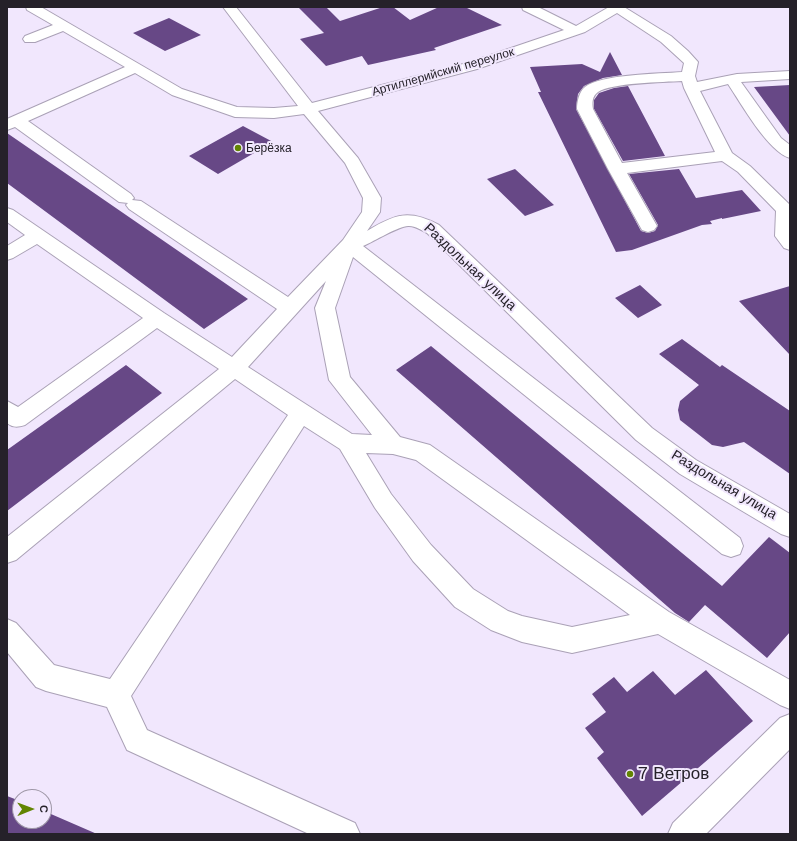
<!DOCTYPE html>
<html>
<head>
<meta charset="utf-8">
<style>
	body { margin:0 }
	#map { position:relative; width:797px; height:841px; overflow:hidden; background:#f1e7fd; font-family:"Work Sans",sans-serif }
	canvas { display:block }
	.frame { position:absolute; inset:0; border:8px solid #252129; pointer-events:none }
	.north { position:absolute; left:12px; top:789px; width:40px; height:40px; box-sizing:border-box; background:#f1e7fd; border:1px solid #9f98a8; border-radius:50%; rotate:89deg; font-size:11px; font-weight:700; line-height:16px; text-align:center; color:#252129 }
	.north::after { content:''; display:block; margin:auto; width:14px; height:18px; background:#628503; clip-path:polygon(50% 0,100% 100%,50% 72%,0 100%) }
</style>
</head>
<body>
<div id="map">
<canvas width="797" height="841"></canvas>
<div class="frame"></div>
<div class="north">С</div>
</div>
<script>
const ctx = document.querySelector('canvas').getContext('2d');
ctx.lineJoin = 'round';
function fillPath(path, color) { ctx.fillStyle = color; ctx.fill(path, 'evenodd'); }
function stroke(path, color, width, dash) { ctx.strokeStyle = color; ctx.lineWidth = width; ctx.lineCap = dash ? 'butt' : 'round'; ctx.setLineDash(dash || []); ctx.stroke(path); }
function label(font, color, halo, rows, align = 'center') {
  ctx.font = font + ' "Work Sans",sans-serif'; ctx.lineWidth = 4; ctx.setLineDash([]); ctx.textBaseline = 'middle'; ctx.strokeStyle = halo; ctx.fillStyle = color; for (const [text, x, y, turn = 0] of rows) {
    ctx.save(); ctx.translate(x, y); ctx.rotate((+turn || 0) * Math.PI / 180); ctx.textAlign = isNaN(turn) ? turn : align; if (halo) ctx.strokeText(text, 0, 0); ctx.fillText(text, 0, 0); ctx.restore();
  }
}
const building = new Path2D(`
	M 298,7 L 326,7 L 340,21 L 383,7 L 393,7 L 410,20 L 439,7 L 465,7 L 502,25 L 434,48 L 436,50 L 368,65 L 362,56 L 326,66 L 300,39 L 324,33 Z
	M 169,18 L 201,35 L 165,51 L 133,33 Z
	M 610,52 L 622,75 L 603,78 L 584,86 L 578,94 L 576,109 L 641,231 L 648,233 L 655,231 L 658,225 L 629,174 L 679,169 L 696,198 L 742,190 L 761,211 L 722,219 L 722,218 L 710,221 L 712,224 L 702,225 L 632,250 L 616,252 L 538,92 L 541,92 L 530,67 L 582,64 L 600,72 Z
	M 790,85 L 790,136 L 754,87 Z
	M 628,86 L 665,156 L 623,161 L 594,109 L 594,100 L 599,93 L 614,88 Z
	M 243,126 L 273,142 L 218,174 L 189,156 Z
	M 7,133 L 248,299 L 204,329 L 7,183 Z
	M 515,169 L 554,205 L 525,216 L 487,179 Z
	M 640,285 L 662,305 L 638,318 L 615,298 Z
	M 790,286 L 790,355 L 739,301 Z
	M 682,339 L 720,367 L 722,365 L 790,411 L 790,474 L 744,442 L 723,447 L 712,445 L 680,420 L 678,410 L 680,401 L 699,385 L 659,354 Z
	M 431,346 L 722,586 L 769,537 L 790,553 L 790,632 L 767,658 L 705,605 L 689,622 L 675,613 L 396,370 Z
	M 126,365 L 162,393 L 7,511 L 7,450 Z
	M 706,670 L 753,721 L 642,816 L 597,758 L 604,752 L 585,728 L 606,712 L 592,694 L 614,677 L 627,692 L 653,671 L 675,695 Z
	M 7,796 L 20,801 L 20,821 L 44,821 L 44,811 L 97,834 L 7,834 Z`);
const minor = new Path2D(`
	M 26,7 L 41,7 L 182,89 L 237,107 L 274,108 L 298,106 L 223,7 L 236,7 L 312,103 L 467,63 L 564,30 L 523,10 L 522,7 L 538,7 L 576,26 L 609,7 L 624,7 L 671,36 L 688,51 L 698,62 L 695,76 L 697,82 L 737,74 L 790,71 L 790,79 L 741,82 L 781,138 L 790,145 L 790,158 C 768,152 741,103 728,84 L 700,91 L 732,153 L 750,166 L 790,205 L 790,250 L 784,248 L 775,236 L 776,211 L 738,172 L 722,161 L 627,173 L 657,226 L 654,230 L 648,232 L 642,230 L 608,169 L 577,109 C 577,102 579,92 585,87 C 601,74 659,74 682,72 L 684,63 L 661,42 L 617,13 L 585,32 L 477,69 L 318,111 L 358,158 L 381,198 L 380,212 L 367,231 C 395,214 409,209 439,225 L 652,428 L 696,460 L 790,514 L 790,537 L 781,534 L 680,474 L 636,440 L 427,233 C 421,230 416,226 409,226 C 400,225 375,241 363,246 L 740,538 L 743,546 L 740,554 L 731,557 L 722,554 L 353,257 L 335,308 L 350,377 L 400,437 L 430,445 L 669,612 L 790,680 L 790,709 L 780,705 L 658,634 L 572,653 L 522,642 L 491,630 L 455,607 L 413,561 L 375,508 L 340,449 L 304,426 L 131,696 L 147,730 L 355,823 L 360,834 L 309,834 L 127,750 L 107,707 L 46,691 L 36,687 L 7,652 L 7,619 L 16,623 L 54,665 L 110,679 L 288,415 L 235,379 L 16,560 L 7,563 L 7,537 L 219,369 L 157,328 L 25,425 C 18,427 13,428 7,423 L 7,401 L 18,407 L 143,318 L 37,244 L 13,258 L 7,260 L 7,246 L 25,235 L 7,222 L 7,208 L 13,210 L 164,313 L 232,357 L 277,309 L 129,209 L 126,205 L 128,203 L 119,202 L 15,127 L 7,130 L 7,119 L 125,67 L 63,31 L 35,42 L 25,42 L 23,39 L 25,36 L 53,25 L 27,10 ZM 135,73 L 172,95 L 235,117 L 274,118 L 304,114 L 345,163 L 363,198 L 362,212 L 343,240 L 288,297 L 141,201 L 132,200 L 134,198 L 131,194 L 28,121 ZM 682,81 L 684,88 L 715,152 L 622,163 L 593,109 C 592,103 592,96 598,92 C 610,83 664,82 682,81 ZM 326,281 L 315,308 L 329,380 L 372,435 L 352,434 L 248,367 ZM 366,453 L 393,454 L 416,460 L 630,615 L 572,627 L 522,616 L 508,611 L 473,589 L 431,545 L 391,494 Z
	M 790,714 L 790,749 L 706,834 L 668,834 L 673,823 L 780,718 Z`);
const markers = [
	[238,148,4,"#628503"],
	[630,774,4,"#628503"]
];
const farStreetnames = [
	["Артиллерийский переулок",443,72,-16]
];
const farPoinames = [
	["Берёзка",246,148]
];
const streetNames = [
	["Раздольная улица",470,267,43],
	["Раздольная улица",724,485,31]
];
const nearPoinames = [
	["7 Ветров",638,774]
];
fillPath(building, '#674886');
stroke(minor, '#aaa1b6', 2);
fillPath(minor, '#fff');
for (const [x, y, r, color] of markers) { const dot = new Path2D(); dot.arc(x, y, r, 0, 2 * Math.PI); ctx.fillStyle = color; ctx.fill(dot); stroke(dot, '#f1e7fd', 1.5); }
label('12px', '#252129', '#f1e7fd', farStreetnames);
label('12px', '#252129', '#f1e7fd', farPoinames, 'left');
label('14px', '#252129', '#f1e7fd', streetNames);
label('17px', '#252129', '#f1e7fd', nearPoinames, 'left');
</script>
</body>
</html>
